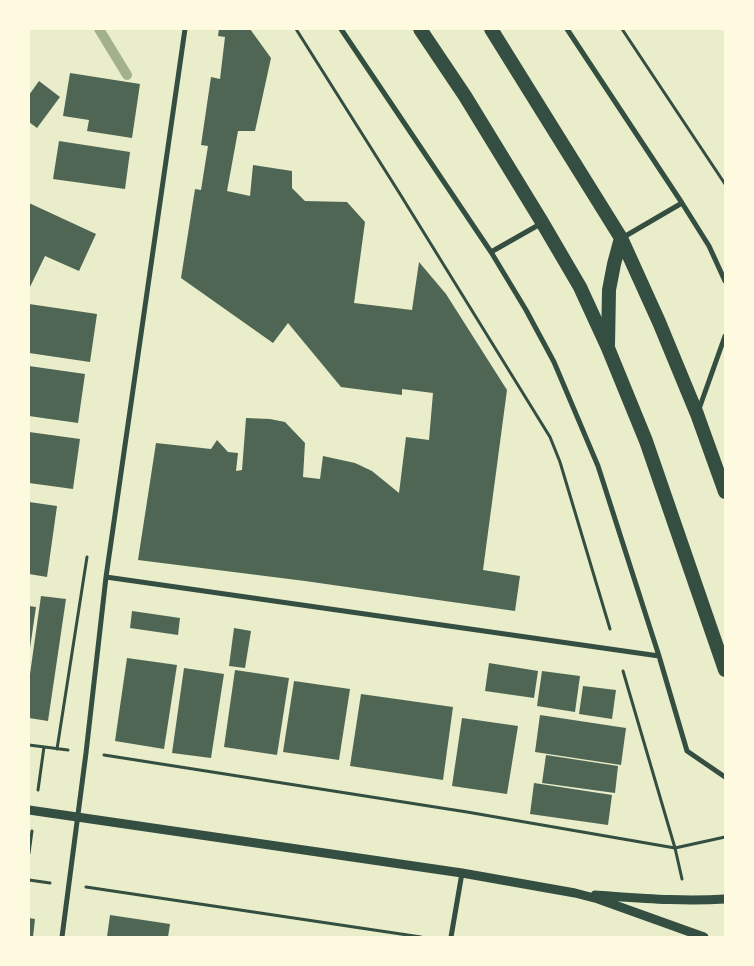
<!DOCTYPE html>
<html>
<head>
<meta charset="utf-8">
<style>
	body { margin:0 }
	#map { position:relative; width:754px; height:966px; overflow:hidden; background:#e9edc9; font-family:"Source Serif 4",serif }
	canvas { display:block }
	.frame { position:absolute; inset:0; border:30px solid #fefae0; pointer-events:none }
</style>
</head>
<body>
<div id="map">
<canvas width="754" height="966"></canvas>
<div class="frame"></div>
</div>
<script>
const ctx = document.querySelector('canvas').getContext('2d');
ctx.lineJoin = 'round';
function stroke(path, color, width, dash) { ctx.strokeStyle = color; ctx.lineWidth = width; ctx.lineCap = dash ? 'butt' : 'round'; ctx.setLineDash(dash || []); ctx.stroke(path); }
function fillPath(path, color) { ctx.fillStyle = color; ctx.fill(path, 'evenodd'); }
const stream = new Path2D(`
	M 99,29 L 127,75`);
const building = new Path2D(`
	M 219,29 L 250,29 L 271,58 L 255,131 L 238,131 L 227,191 L 250,196 L 253,165 L 292,171 L 292,188 L 305,201 L 347,202 L 365,222 L 354,303 L 412,310 L 419,262 L 446,294 L 507,390 L 483,570 L 520,576 L 515,611 L 305,581 L 138,560 L 156,443 L 211,449 L 217,440 L 228,452 L 238,453 L 236,471 L 242,470 L 246,418 L 270,419 L 285,422 L 305,443 L 303,477 L 320,479 L 323,456 L 355,463 L 372,471 L 399,493 L 406,437 L 429,440 L 433,393 L 402,389 L 402,395 L 341,387 L 288,323 L 273,343 L 181,278 L 195,189 L 201,190 L 208,146 L 201,145 L 211,77 L 220,79 L 225,37 L 218,36 Z
	M 70,73 L 140,84 L 132,138 L 87,131 L 89,120 L 63,116 Z
	M 39,81 L 60,97 L 37,128 L 29,122 L 29,95 Z
	M 59,141 L 130,152 L 125,189 L 53,179 Z
	M 29,203 L 96,234 L 79,271 L 45,256 L 30,287 L 29,287 Z
	M 29,304 L 97,314 L 90,362 L 29,353 Z
	M 29,366 L 85,374 L 78,423 L 29,416 Z
	M 29,432 L 80,439 L 73,489 L 29,483 Z
	M 29,502 L 57,506 L 47,577 L 29,574 Z
	M 41,596 L 66,599 L 48,721 L 29,718 L 29,681 Z
	M 29,606 L 36,607 L 30,648 L 29,648 Z
	M 132,611 L 180,618 L 178,635 L 130,628 Z
	M 234,628 L 251,631 L 245,668 L 229,666 Z
	M 127,658 L 177,665 L 164,749 L 115,741 Z
	M 489,663 L 538,671 L 534,698 L 485,691 Z
	M 184,668 L 224,674 L 211,758 L 172,753 Z
	M 235,670 L 289,678 L 277,755 L 224,747 Z
	M 542,671 L 580,676 L 575,712 L 537,706 Z
	M 294,681 L 350,689 L 339,760 L 283,752 Z
	M 583,686 L 616,690 L 612,719 L 579,714 Z
	M 361,694 L 453,707 L 443,780 L 350,766 Z
	M 540,715 L 626,728 L 621,765 L 535,752 Z
	M 462,718 L 518,726 L 507,794 L 452,786 Z
	M 546,755 L 618,766 L 615,793 L 542,783 Z
	M 534,783 L 612,795 L 608,825 L 530,814 Z
	M 110,915 L 170,924 L 168,937 L 107,937 Z
	M 29,918 L 35,919 L 33,937 L 29,937 Z`);
const path = new Path2D(`
	M 296,29 L 400,194 L 550,437 L 560,462 L 610,629
	M 622,29 L 725,184
	M 623,671 L 675,848 L 682,879
	M 29,745 L 68,750
	M 57,749 L 87,557
	M 104,755 L 467,812 L 675,848 L 725,837
	M 38,790 L 44,747
	M 29,853 L 32,831
	M 29,880 L 50,883
	M 86,887 L 421,937`);
const minor = new Path2D(`
	M 341,29 L 491,252 L 526,310 L 554,362 L 598,466 L 659,656 L 687,751 L 725,777
	M 567,29 L 682,203 L 709,246 L 725,281
	M 622,238 L 682,203
	M 491,252 L 542,223
	M 699,409 L 725,336
	M 106,577 L 659,656
	M 62,937 L 86,753 L 106,577 L 185,29
	M 451,937 L 462,873`);
const tertiary = new Path2D(`
	M 29,810 L 462,873 L 575,893 L 598,899 L 704,937
	M 595,895 C 639,898 682,902 725,899`);
const trunk = new Path2D(`
	M 420,29 L 465,96 L 542,222 L 580,287 L 608,348 L 646,441 L 725,670
	M 491,29 L 621,238 L 659,322 L 697,414 L 725,492
	M 608,345 L 609,290 L 614,264 L 621,238`);
stroke(stream, '#a3b18a', 10);
fillPath(building, '#4f6655');
stroke(path, '#344e41', 3);
stroke(minor, '#344e41', 5);
stroke(tertiary, '#344e41', 9);
stroke(trunk, '#344e41', 14);
</script>
</body>
</html>
